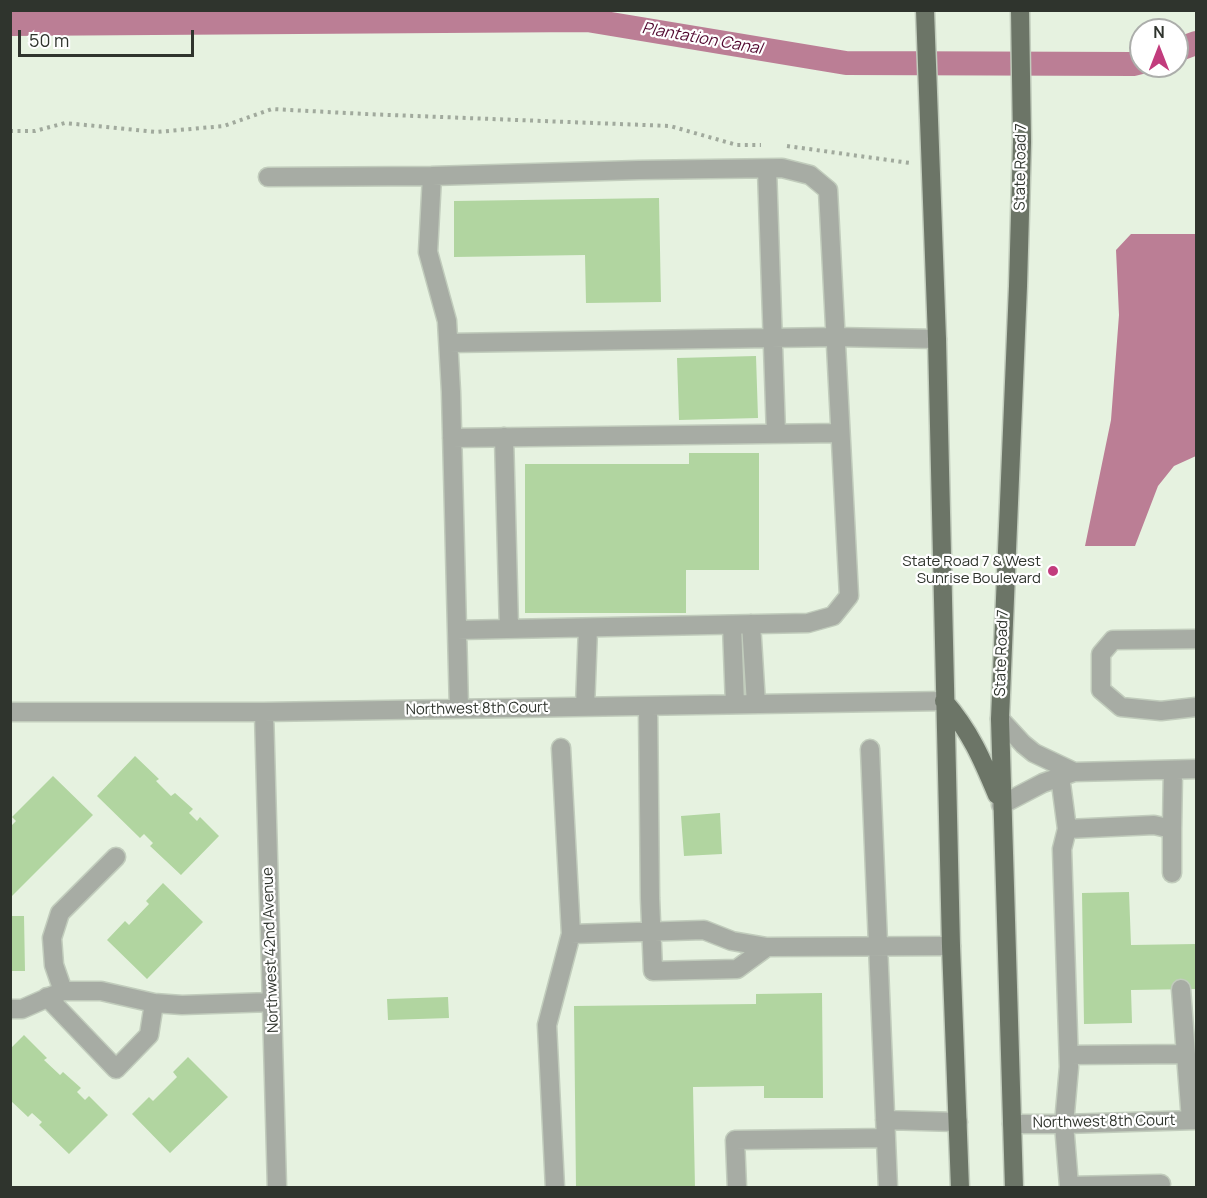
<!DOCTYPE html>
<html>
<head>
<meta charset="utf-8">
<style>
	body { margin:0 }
	#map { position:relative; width:1207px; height:1198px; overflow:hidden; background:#e6f2e0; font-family:Manrope,sans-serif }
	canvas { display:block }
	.frame { position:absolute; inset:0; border:12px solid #2f342d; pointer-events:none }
	.north { position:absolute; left:1129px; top:18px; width:60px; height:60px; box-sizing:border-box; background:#fff; border:2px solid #acaeab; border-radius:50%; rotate:0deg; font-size:16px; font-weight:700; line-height:24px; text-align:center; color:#2f342d }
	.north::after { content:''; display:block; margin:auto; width:21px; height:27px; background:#c23c7d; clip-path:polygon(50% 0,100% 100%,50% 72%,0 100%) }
	.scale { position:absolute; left:18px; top:30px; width:176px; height:27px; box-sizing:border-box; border:3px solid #2f342d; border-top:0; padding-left:8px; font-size:18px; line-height:21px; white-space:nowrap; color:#2f342d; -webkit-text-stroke:4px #fff; paint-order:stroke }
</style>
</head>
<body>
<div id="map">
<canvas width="1207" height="1198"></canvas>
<div class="frame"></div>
<div class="north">N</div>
<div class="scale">50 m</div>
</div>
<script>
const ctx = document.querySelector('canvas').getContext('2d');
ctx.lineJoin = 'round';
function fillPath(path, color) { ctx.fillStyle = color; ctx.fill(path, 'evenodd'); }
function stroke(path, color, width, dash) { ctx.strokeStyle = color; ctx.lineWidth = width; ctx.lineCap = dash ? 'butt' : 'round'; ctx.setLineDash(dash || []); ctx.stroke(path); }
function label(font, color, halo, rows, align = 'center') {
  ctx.font = font + ' Manrope,sans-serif'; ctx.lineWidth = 4.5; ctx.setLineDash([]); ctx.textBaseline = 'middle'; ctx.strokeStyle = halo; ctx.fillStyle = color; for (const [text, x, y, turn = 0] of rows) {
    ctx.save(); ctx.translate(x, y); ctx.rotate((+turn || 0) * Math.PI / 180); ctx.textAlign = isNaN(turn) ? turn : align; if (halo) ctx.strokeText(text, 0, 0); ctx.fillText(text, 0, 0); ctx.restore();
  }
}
const water = new Path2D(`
	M 1131,234 L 1196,234 L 1196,456 L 1174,466 L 1158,486 L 1135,546 L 1085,546 L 1111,420 L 1119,315 L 1116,250 Z`);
const canal = new Path2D(`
	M 10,24 L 587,20 L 846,63 L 1133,64 L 1141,62
	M 1177,50 L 1196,43`);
const building = new Path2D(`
	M 659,198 L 661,302 L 586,303 L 585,255 L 454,257 L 454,201 Z
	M 756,356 L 758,418 L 679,420 L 677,358 Z
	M 689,453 L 759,453 L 759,570 L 686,570 L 686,613 L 525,613 L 525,464 L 689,464 Z
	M 135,756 L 159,779 L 156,781 L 171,796 L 175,793 L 193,809 L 189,813 L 197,821 L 200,817 L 219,836 L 181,875 L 150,846 L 153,843 L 144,834 L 140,838 L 97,796 Z
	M 53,776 L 93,815 L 12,896 L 10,895 L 10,827 L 16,821 L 12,817 Z
	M 720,813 L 722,854 L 684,856 L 681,816 Z
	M 163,883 L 203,922 L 147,979 L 107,940 L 125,921 L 129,925 L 149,904 L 146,901 Z
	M 1129,892 L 1131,945 L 1196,944 L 1196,989 L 1131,990 L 1132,1023 L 1084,1024 L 1082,893 Z
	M 10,916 L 24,916 L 25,971 L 10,971 Z
	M 822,993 L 823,1098 L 764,1098 L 764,1086 L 693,1087 L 695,1188 L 576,1188 L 574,1006 L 756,1004 L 756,994 Z
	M 448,997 L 449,1018 L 388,1020 L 387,999 Z
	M 24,1035 L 47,1058 L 44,1060 L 60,1075 L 63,1072 L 81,1088 L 77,1092 L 85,1100 L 89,1096 L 108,1115 L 69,1154 L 39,1125 L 42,1122 L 32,1113 L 28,1117 L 10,1100 L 10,1049 Z
	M 188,1057 L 228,1097 L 170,1153 L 132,1114 L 149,1097 L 153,1101 L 177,1077 L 173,1072 Z`);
const path = new Path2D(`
	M 10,131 L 35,131 L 65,123 L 157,132 L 224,126 L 272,109 L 365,114 L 670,126 L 737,145 L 761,145
	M 787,146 L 910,163`);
const minor = new Path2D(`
	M 767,169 L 776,434
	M 268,177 L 432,176
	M 449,343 L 835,337 L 937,339
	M 504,437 L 509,629
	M 452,438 L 840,433
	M 751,624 L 756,704
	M 732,625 L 735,704
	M 457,630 L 808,623 L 833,616 L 849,596 L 828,190 L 810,175 L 782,168 L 639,170 L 432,176 L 428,252 L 447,321 L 451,392 L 459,709
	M 1196,639 L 1113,640 L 1101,654 L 1101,690 L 1121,707 L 1161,711 L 1196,707
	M 648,706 L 650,898 L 653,971 L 737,969 L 767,947
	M 585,707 L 588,628
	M 10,712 L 264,712 L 944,701
	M 264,712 L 277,1188
	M 1000,719 L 1023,744 L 1034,753 L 1074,772
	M 870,749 L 888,1188
	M 1060,776 L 1067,829 L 1062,849 L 1069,1067 L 1064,1124 L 1069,1186 L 1161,1184
	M 1001,805 L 1043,783 L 1074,772 L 1196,769
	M 1067,829 L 1154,825 L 1172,829 L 1173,770
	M 1172,829 L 1172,873
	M 571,934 L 704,930 L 732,941 L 767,947 L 951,946
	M 1181,989 L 1191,1120
	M 63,991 L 101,991 L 154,1003 L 182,1005 L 272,1002
	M 47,997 L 116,1069 L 149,1035 L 154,1003
	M 10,1009 L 22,1009 L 63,991 L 54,965 L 52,938 L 60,913 L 116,857
	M 1069,1055 L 1186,1054
	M 885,1120 L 958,1122
	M 1012,1124 L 1064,1124 L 1196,1120
	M 555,1188 L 547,1025 L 571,934 L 561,748
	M 737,1188 L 735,1140 L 886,1138`);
const major = new Path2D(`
	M 925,10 L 937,339 L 951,946 L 960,1188
	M 944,701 C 970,731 982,759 997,795
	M 1014,1188 L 1000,719 L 1018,286 L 1022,142 L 1020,10`);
const markers = [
	[1053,571,6,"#c23c7d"]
];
const streetNames = [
	["State Road 7",1021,167,-89],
	["State Road 7",1002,653,-88],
	["Northwest 8th Court",477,709,-1],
	["Northwest 42nd Avenue",271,950,-92],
	["Northwest 8th Court",1104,1122,-1]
];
const poiNames = [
	["State Road 7 & West",1041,562],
	["Sunrise Boulevard",1041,579]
];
const waterNames = [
	["Plantation Canal",702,39,10]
];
fillPath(water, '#bb7e95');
stroke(canal, '#bb7e95', 24);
fillPath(building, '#b1d5a0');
stroke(minor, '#c1ccbc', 21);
stroke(major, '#c1ccbc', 21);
stroke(path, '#a1aa9d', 4, [3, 4.5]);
stroke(minor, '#a7aca4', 18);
stroke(major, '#6c7567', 18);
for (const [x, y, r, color] of markers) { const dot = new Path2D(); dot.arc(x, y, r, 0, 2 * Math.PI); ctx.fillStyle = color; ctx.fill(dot); stroke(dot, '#fff', 2); }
label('15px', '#2f342d', '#fff', streetNames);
label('15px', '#2f342d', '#fff', poiNames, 'right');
label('italic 16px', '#52072f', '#fff', waterNames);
</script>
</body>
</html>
